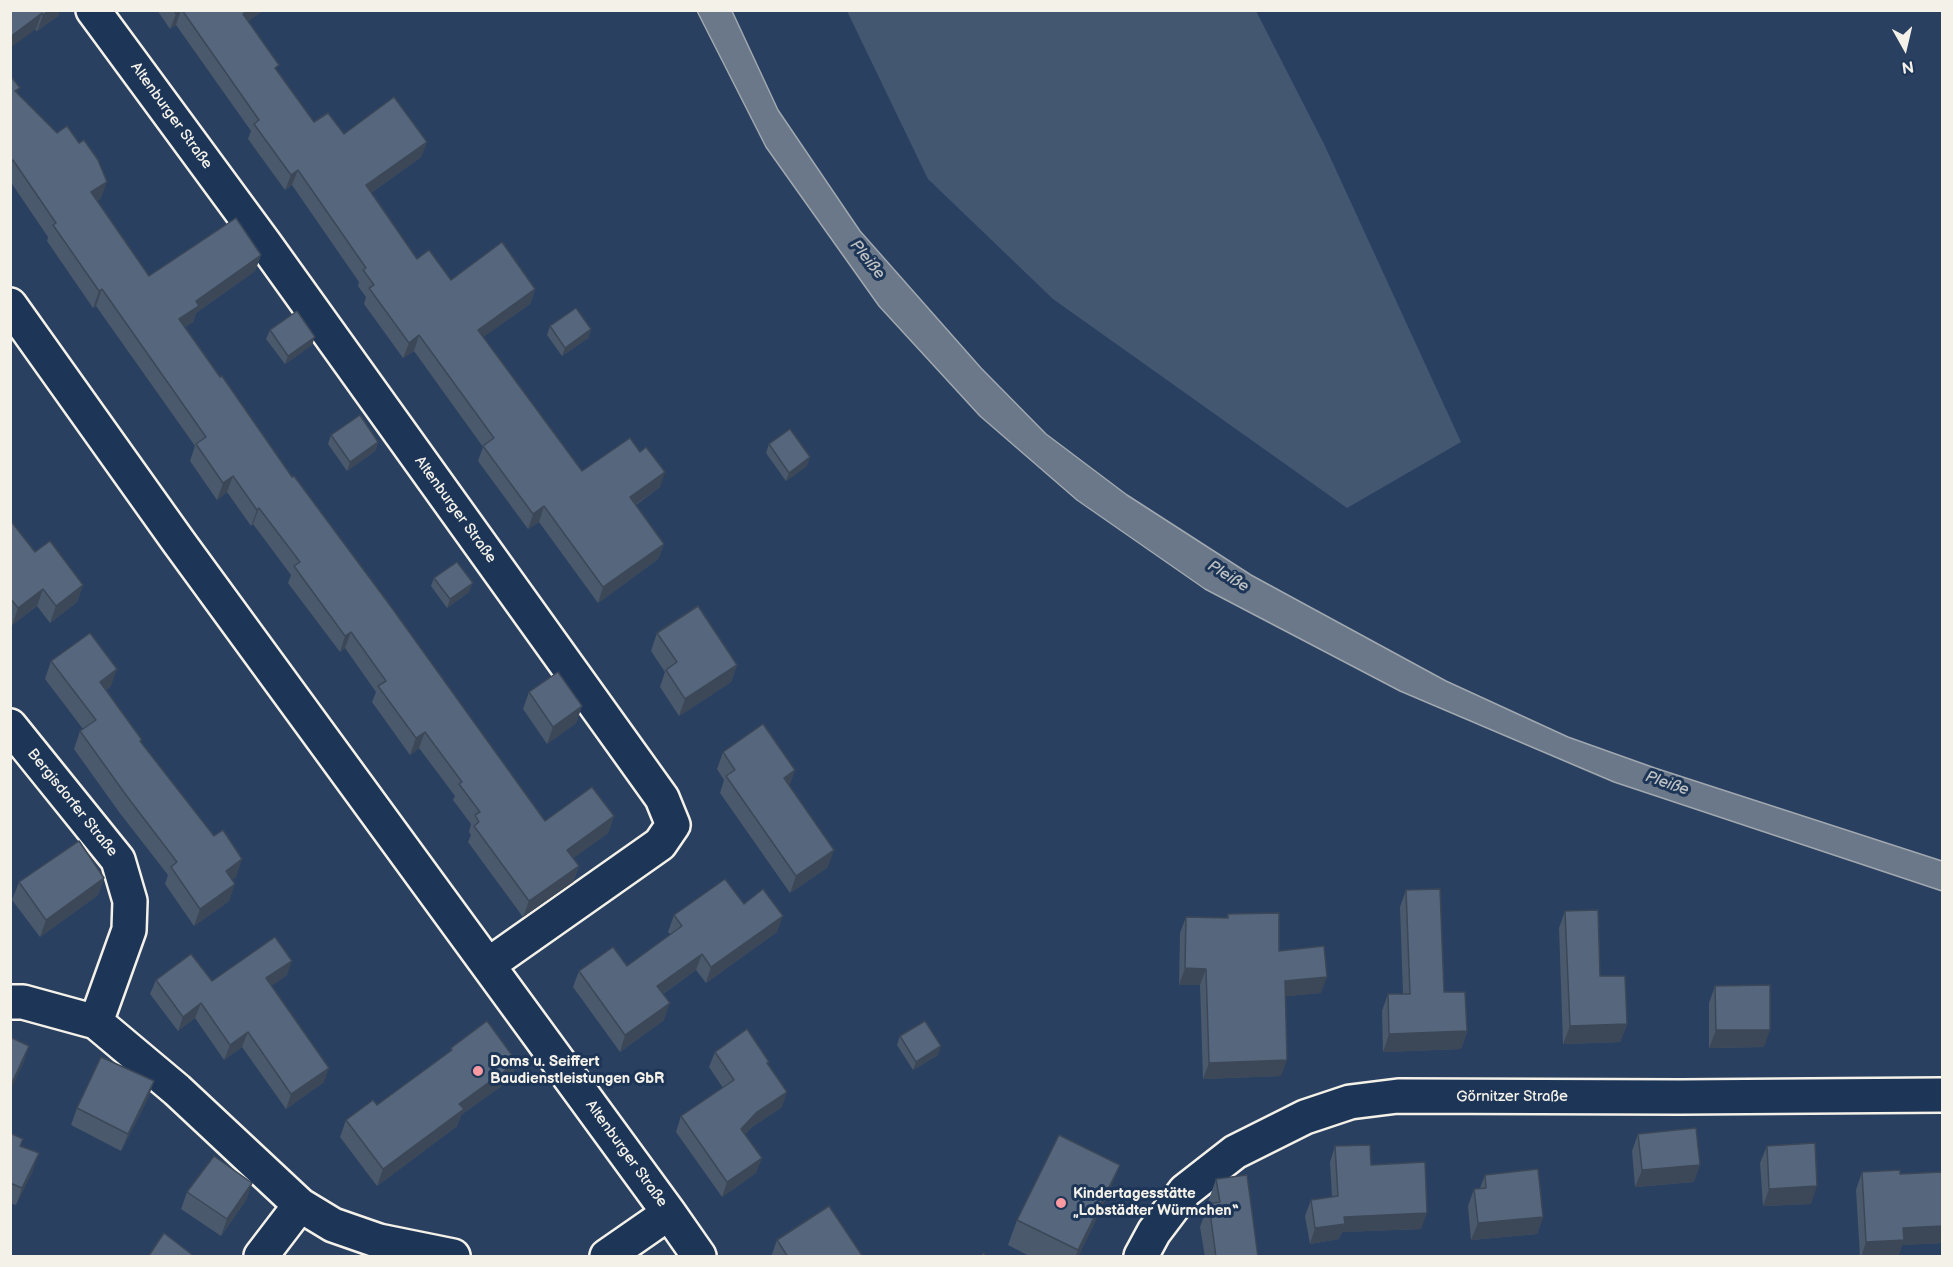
<!DOCTYPE html>
<html>
<head>
<meta charset="utf-8">
<style>
	body { margin:0 }
	#map { position:relative; width:1953px; height:1267px; overflow:hidden; background:#2a4060; font-family:"Balsamiq Sans",sans-serif }
	canvas { display:block }
	.frame { position:absolute; inset:0; border:12px solid #f4f1e8; pointer-events:none }
	.north { position:absolute; left:1875px; top:18px; width:60px; height:60px; -webkit-text-stroke:4px #1d3557; paint-order:stroke; rotate:172deg; font-size:16px; font-weight:700; line-height:24px; text-align:center; color:#f4f1e8 }
	.north::after { content:''; display:block; margin:auto; width:21px; height:27px; background:#f4f1e8; clip-path:polygon(50% 0,100% 100%,50% 72%,0 100%) }
</style>
</head>
<body>
<div id="map">
<canvas width="1953" height="1267"></canvas>
<div class="frame"></div>
<div class="north">N</div>
</div>
<script>
const ctx = document.querySelector('canvas').getContext('2d');
ctx.lineJoin = 'round';
function fillPath(path, color) { ctx.fillStyle = color; ctx.fill(path, 'evenodd'); }
function stroke(path, color, width, dash) { ctx.strokeStyle = color; ctx.lineWidth = width; ctx.lineCap = dash ? 'butt' : 'round'; ctx.setLineDash(dash || []); ctx.stroke(path); }
function label(font, color, halo, rows, align = 'center') {
  ctx.font = font + ' "Balsamiq Sans",sans-serif'; ctx.lineWidth = 6; ctx.setLineDash([]); ctx.textBaseline = 'middle'; ctx.strokeStyle = halo; ctx.fillStyle = color; for (const [text, x, y, turn = 0] of rows) {
    ctx.save(); ctx.translate(x, y); ctx.rotate((+turn || 0) * Math.PI / 180); ctx.textAlign = isNaN(turn) ? turn : align; if (halo) ctx.strokeText(text, 0, 0); ctx.fillText(text, 0, 0); ctx.restore();
  }
}
const green = new Path2D(`
	M 847,11 L 1256,11 L 1324,144 L 1461,442 L 1347,508 L 1053,299 L 928,179 Z`);
const water = new Path2D(`
	M 697,11 L 732,11 L 778,110 L 860,231 L 981,368 L 1046,434 L 1127,495 L 1251,575 L 1446,681 L 1568,737 L 1655,768 L 1942,861 L 1942,891 L 1614,782 L 1400,691 L 1205,589 L 1077,500 L 980,416 L 879,306 L 766,147 Z`);
const minor = new Path2D(`
	M 93,10 L 265,244 L 662,798 L 673,825 L 660,844 L 488,965
	M 10,305 L 178,541 L 669,1213 L 699,1256
	M 10,726 L 118,860 L 130,901 L 129,930 L 96,1022
	M 10,1002 L 23,1002 L 96,1022 L 177,1090 L 300,1205 L 333,1225 L 379,1241 L 453,1256
	M 261,1256 L 300,1205
	M 607,1256 L 669,1213
	M 1141,1256 L 1154,1232 L 1185,1191 L 1235,1152 L 1305,1117 L 1350,1102 L 1398,1096 L 1681,1097 L 1942,1095`);
const wall = new Path2D(`
	M 10,10 L 60,10 L 58,16 L 37,31 Z
	M 157,10 L 264,10 L 248,21 L 277,71 L 314,122 L 344,134 L 427,142 L 421,157 L 371,193 L 417,259 L 451,280 L 535,289 L 530,304 L 483,337 L 582,471 L 660,487 L 636,505 L 664,544 L 658,559 L 598,603 L 539,522 L 528,529 L 478,461 L 483,447 L 414,351 L 403,358 L 364,304 L 366,297 L 358,286 L 359,282 L 292,185 L 285,190 L 248,139 L 251,131 L 176,25 L 170,29 Z
	M 10,75 L 18,94 L 101,198 L 97,201 L 149,276 L 261,255 L 255,271 L 196,313 L 193,322 L 185,327 L 292,477 L 545,821 L 614,816 L 608,833 L 573,858 L 579,866 L 573,882 L 523,917 L 468,842 L 471,835 L 469,832 L 471,824 L 453,800 L 455,796 L 419,748 L 410,755 L 372,702 L 376,692 L 345,648 L 340,652 L 288,583 L 291,575 L 253,524 L 251,526 L 227,492 L 217,500 L 190,461 L 195,446 L 96,306 L 93,308 L 47,241 L 48,237 L 10,181 Z
	M 550,326 L 591,329 L 588,338 L 562,356 L 547,335 Z
	M 270,330 L 312,345 L 285,364 L 266,339 Z
	M 331,435 L 378,442 L 375,451 L 347,471 L 328,444 Z
	M 769,444 L 807,466 L 786,481 L 766,453 Z
	M 10,520 L 35,552 L 83,585 L 77,602 L 50,623 L 37,606 L 12,625 L 10,623 Z
	M 434,578 L 469,592 L 447,608 L 431,586 Z
	M 657,633 L 737,665 L 731,682 L 679,716 L 660,687 L 665,672 L 651,651 Z
	M 51,661 L 111,686 L 106,690 L 141,743 L 236,877 L 232,879 L 229,901 L 194,926 L 165,884 L 168,875 L 119,812 L 74,749 L 80,731 L 83,729 L 45,679 Z
	M 529,692 L 582,706 L 576,723 L 547,744 L 523,709 Z
	M 723,752 L 795,770 L 789,786 L 828,867 L 790,893 L 720,793 L 724,780 L 717,769 Z
	M 104,878 L 98,895 L 40,937 L 12,900 L 19,882 Z
	M 1406,890 L 1444,992 L 1467,1031 L 1461,1049 L 1383,1052 L 1382,1011 L 1388,994 L 1403,994 L 1400,907 Z
	M 744,904 L 777,932 L 706,983 L 696,970 L 663,994 L 664,1020 L 620,1052 L 573,987 L 579,971 L 627,966 L 671,935 L 668,932 L 674,915 Z
	M 1565,911 L 1627,1024 L 1620,1042 L 1563,1044 L 1559,928 Z
	M 1228,914 L 1279,951 L 1321,993 L 1285,996 L 1281,1076 L 1203,1079 L 1200,985 L 1179,985 L 1180,933 L 1186,917 L 1226,918 Z
	M 287,975 L 271,986 L 324,1082 L 286,1109 L 242,1047 L 224,1060 L 195,1018 L 178,1031 L 150,994 L 156,980 L 212,981 Z
	M 1715,986 L 1764,1047 L 1709,1048 L 1709,1003 Z
	M 900,1036 L 938,1055 L 913,1070 L 897,1045 Z
	M 451,1048 L 511,1079 L 461,1115 L 457,1126 L 377,1186 L 340,1137 L 346,1120 L 377,1105 L 450,1052 Z
	M 715,1052 L 768,1064 L 782,1107 L 752,1127 L 745,1134 L 756,1173 L 722,1197 L 676,1132 L 681,1116 L 723,1088 L 709,1067 Z
	M 154,1081 L 148,1098 L 121,1151 L 71,1125 L 77,1108 Z
	M 10,1133 L 23,1139 L 20,1146 L 33,1170 L 16,1205 L 10,1203 Z
	M 1638,1134 L 1694,1182 L 1635,1187 L 1632,1151 Z
	M 1335,1146 L 1371,1165 L 1421,1229 L 1342,1232 L 1339,1239 L 1310,1244 L 1305,1216 L 1311,1200 L 1332,1197 L 1330,1162 Z
	M 1767,1146 L 1811,1204 L 1763,1206 L 1760,1163 Z
	M 1862,1172 L 1900,1174 L 1942,1172 L 1942,1243 L 1902,1245 L 1898,1257 L 1860,1257 L 1856,1190 Z
	M 1485,1175 L 1543,1217 L 1537,1234 L 1471,1240 L 1468,1206 L 1474,1189 L 1480,1188 Z
	M 1216,1179 L 1258,1257 L 1205,1257 L 1200,1227 L 1208,1205 L 1208,1202 Z
	M 252,1183 L 246,1200 L 221,1236 L 181,1209 L 187,1192 Z
	M 1110,1190 L 1078,1257 L 1031,1257 L 1008,1245 L 1017,1220 Z
	M 777,1240 L 863,1257 L 771,1257 Z`);
const shadedWall = new Path2D(`
	M 49,10 L 60,10 L 58,16 L 37,31 L 43,15 Z
	M 181,10 L 176,25 L 170,29 L 176,14 Z
	M 247,10 L 264,10 L 237,29 L 243,14 Z
	M 42,13 L 36,29 L 10,48 L 10,37 Z
	M 427,142 L 421,157 L 361,200 L 366,185 Z
	M 298,170 L 292,185 L 285,190 L 291,175 Z
	M 107,182 L 101,198 L 86,209 L 91,192 Z
	M 261,255 L 255,271 L 196,313 L 193,322 L 173,335 L 179,319 L 196,301 Z
	M 102,289 L 96,306 L 93,308 L 99,291 Z
	M 535,289 L 530,304 L 472,345 L 478,330 Z
	M 591,329 L 588,338 L 562,356 L 565,348 Z
	M 419,335 L 414,351 L 403,358 L 409,343 Z
	M 315,337 L 312,345 L 285,364 L 288,356 Z
	M 378,442 L 375,451 L 347,471 L 350,462 Z
	M 810,457 L 807,466 L 786,481 L 789,473 Z
	M 665,472 L 660,487 L 625,512 L 630,497 Z
	M 233,476 L 227,492 L 217,500 L 223,483 Z
	M 544,506 L 539,522 L 528,529 L 533,514 Z
	M 259,508 L 253,524 L 251,526 L 257,510 Z
	M 664,544 L 658,559 L 598,603 L 603,587 Z
	M 473,583 L 469,592 L 447,608 L 450,599 Z
	M 83,585 L 77,602 L 50,623 L 56,606 Z
	M 43,589 L 37,606 L 12,625 L 18,608 Z
	M 351,632 L 345,648 L 340,652 L 345,636 Z
	M 737,665 L 731,682 L 679,716 L 685,699 Z
	M 117,669 L 111,686 L 94,699 L 100,682 Z
	M 582,706 L 576,723 L 547,744 L 553,727 Z
	M 425,732 L 419,748 L 410,755 L 416,738 Z
	M 795,770 L 789,787 L 784,778 Z
	M 614,816 L 608,833 L 561,867 L 567,850 Z
	M 834,850 L 828,867 L 790,893 L 796,876 Z
	M 242,859 L 236,877 L 220,888 L 226,871 Z
	M 579,866 L 573,882 L 523,917 L 529,901 Z
	M 104,878 L 98,895 L 40,937 L 46,920 Z
	M 235,884 L 229,901 L 194,926 L 200,909 Z
	M 783,916 L 777,932 L 706,983 L 711,967 Z
	M 702,954 L 696,970 L 651,1002 L 657,986 Z
	M 292,961 L 287,975 L 261,993 L 266,978 Z
	M 1185,968 L 1206,969 L 1200,985 L 1179,985 Z
	M 1327,977 L 1321,993 L 1279,997 L 1285,981 Z
	M 201,1003 L 195,1018 L 178,1031 L 183,1017 Z
	M 670,1003 L 664,1020 L 620,1052 L 625,1035 Z
	M 1627,1024 L 1620,1042 L 1563,1044 L 1570,1026 Z
	M 1716,1030 L 1770,1030 L 1764,1047 L 1709,1048 Z
	M 1467,1031 L 1461,1049 L 1383,1052 L 1389,1034 Z
	M 248,1032 L 242,1047 L 224,1060 L 230,1045 Z
	M 29,1046 L 23,1064 L 10,1091 L 10,1087 Z
	M 941,1046 L 938,1055 L 913,1070 L 916,1062 Z
	M 1287,1060 L 1281,1076 L 1203,1079 L 1209,1063 Z
	M 517,1062 L 511,1079 L 461,1115 L 457,1126 L 377,1186 L 383,1169 L 459,1104 Z
	M 329,1068 L 324,1082 L 286,1109 L 291,1094 Z
	M 154,1081 L 148,1098 L 121,1151 L 128,1134 Z
	M 787,1092 L 782,1107 L 752,1127 L 736,1144 L 741,1129 L 757,1112 Z
	M 39,1153 L 33,1170 L 16,1205 L 22,1188 Z
	M 762,1158 L 756,1173 L 722,1197 L 727,1182 Z
	M 1120,1165 L 1110,1190 L 1078,1257 L 1075,1257 Z
	M 1700,1165 L 1694,1182 L 1635,1187 L 1642,1170 Z
	M 252,1183 L 246,1200 L 221,1236 L 227,1219 Z
	M 1817,1186 L 1811,1204 L 1763,1206 L 1769,1189 Z
	M 1427,1213 L 1421,1229 L 1342,1232 L 1339,1239 L 1310,1244 L 1315,1228 L 1344,1217 Z
	M 1543,1217 L 1537,1234 L 1471,1240 L 1478,1223 Z
	M 1942,1226 L 1942,1243 L 1902,1245 L 1898,1257 L 1861,1257 L 1866,1242 L 1903,1228 Z`);
const building = new Path2D(`
	M 10,10 L 49,10 L 43,15 L 42,13 L 10,37 Z
	M 174,10 L 180,10 L 176,14 Z
	M 182,10 L 247,10 L 243,14 L 279,65 L 275,68 L 314,122 L 328,113 L 344,134 L 394,97 L 427,142 L 366,185 L 417,259 L 429,250 L 451,280 L 502,242 L 535,289 L 478,330 L 582,471 L 630,438 L 640,452 L 646,447 L 665,472 L 630,497 L 664,544 L 603,587 L 544,506 L 533,514 L 483,446 L 494,438 L 419,335 L 409,343 L 369,288 L 374,285 L 363,270 L 366,268 L 298,170 L 291,175 L 254,124 L 259,120 Z
	M 10,75 L 20,88 L 15,91 L 57,133 L 67,126 L 79,143 L 84,140 L 98,160 L 107,182 L 91,192 L 149,276 L 236,218 L 261,255 L 196,301 L 199,306 L 179,319 L 220,377 L 222,376 L 292,477 L 294,476 L 389,604 L 545,821 L 592,787 L 614,816 L 567,850 L 579,866 L 529,901 L 474,826 L 479,822 L 475,815 L 480,812 L 459,784 L 462,782 L 425,732 L 416,738 L 378,686 L 386,681 L 351,632 L 345,636 L 294,566 L 300,562 L 259,508 L 257,510 L 233,476 L 223,483 L 196,444 L 206,437 L 102,289 L 99,291 L 53,225 L 56,223 L 13,160 L 10,162 Z
	M 576,308 L 591,329 L 565,348 L 550,326 Z
	M 297,311 L 315,337 L 288,356 L 270,330 Z
	M 360,415 L 378,442 L 350,462 L 331,435 Z
	M 790,429 L 810,457 L 789,473 L 769,444 Z
	M 10,520 L 35,552 L 50,541 L 83,585 L 56,606 L 43,589 L 18,608 L 10,598 Z
	M 457,562 L 473,583 L 450,599 L 434,578 Z
	M 698,606 L 737,665 L 685,699 L 666,670 L 677,662 L 657,633 Z
	M 90,633 L 117,669 L 100,682 L 142,740 L 140,741 L 214,836 L 223,830 L 242,859 L 226,871 L 235,884 L 200,909 L 171,867 L 177,862 L 126,795 L 80,731 L 96,720 L 51,661 Z
	M 558,672 L 582,706 L 553,727 L 529,692 Z
	M 763,724 L 795,770 L 784,778 L 834,850 L 796,876 L 726,776 L 735,770 L 723,752 Z
	M 79,841 L 104,878 L 46,920 L 19,882 Z
	M 725,879 L 744,904 L 763,889 L 783,916 L 711,967 L 702,954 L 657,986 L 670,1003 L 625,1035 L 579,971 L 613,947 L 627,966 L 682,926 L 674,915 Z
	M 1440,889 L 1444,992 L 1465,992 L 1467,1031 L 1389,1034 L 1388,994 L 1410,994 L 1406,890 Z
	M 1598,910 L 1600,976 L 1625,976 L 1627,1024 L 1570,1026 L 1565,911 Z
	M 1279,913 L 1279,951 L 1324,946 L 1327,977 L 1285,981 L 1287,1060 L 1209,1063 L 1206,969 L 1185,968 L 1186,917 L 1228,918 L 1228,914 Z
	M 275,937 L 292,961 L 266,978 L 329,1068 L 291,1094 L 248,1032 L 230,1045 L 201,1003 L 183,1017 L 156,980 L 191,954 L 212,981 Z
	M 1770,985 L 1770,1030 L 1716,1030 L 1715,986 Z
	M 487,1021 L 517,1062 L 459,1104 L 464,1109 L 383,1169 L 346,1120 L 373,1100 L 377,1105 L 452,1050 L 451,1048 Z
	M 925,1021 L 941,1046 L 916,1062 L 900,1036 Z
	M 747,1029 L 769,1062 L 767,1063 L 787,1092 L 757,1112 L 741,1129 L 762,1158 L 727,1182 L 681,1116 L 734,1080 L 715,1052 Z
	M 10,1037 L 29,1046 L 10,1087 Z
	M 101,1057 L 154,1081 L 128,1134 L 77,1108 Z
	M 1696,1128 L 1700,1165 L 1642,1170 L 1638,1134 Z
	M 10,1133 L 23,1139 L 20,1146 L 39,1153 L 22,1188 L 10,1183 Z
	M 1059,1135 L 1120,1165 L 1078,1250 L 1017,1220 Z
	M 1815,1143 L 1817,1186 L 1769,1189 L 1767,1146 Z
	M 1370,1145 L 1371,1165 L 1425,1162 L 1427,1213 L 1344,1217 L 1345,1224 L 1315,1228 L 1311,1200 L 1338,1196 L 1335,1146 Z
	M 214,1156 L 252,1183 L 227,1219 L 187,1192 Z
	M 1538,1169 L 1543,1217 L 1478,1223 L 1474,1189 L 1486,1188 L 1485,1175 Z
	M 1900,1170 L 1900,1174 L 1942,1172 L 1942,1226 L 1903,1228 L 1904,1240 L 1866,1242 L 1862,1172 Z
	M 1247,1175 L 1258,1257 L 1216,1257 L 1209,1204 L 1220,1202 L 1216,1179 Z
	M 829,1206 L 863,1257 L 788,1257 L 777,1240 Z
	M 164,1233 L 195,1257 L 148,1257 Z
	M 984,1253 L 986,1257 L 979,1257 Z`);
const markers = [
	[478,1071,6,"#ff9aa2"],
	[1061,1203,6,"#ff9aa2"]
];
const streetNames = [
	["Altenburger Straße",171,116,54],
	["Altenburger Straße",455,510,54],
	["Bergisdorfer Straße",72,803,51],
	["Görnitzer Straße",1512,1097],
	["Altenburger Straße",626,1154,54]
];
const poiNames = [
	["Doms u. Seiffert",490,1062],
	["Baudienstleistungen GbR",490,1079],
	["Kindertagesstätte",1073,1194],
	["„Lobstädter Würmchen“",1073,1211]
];
const waterNames = [
	["Pleiße",867,260,51],
	["Pleiße",1228,577,32],
	["Pleiße",1667,784,19]
];
fillPath(green, '#445771');
fillPath(water, '#6a788a');
stroke(water, '#a1a8b0', 1.5);
stroke(minor, '#f4f1e8', 38);
stroke(minor, '#1d3557', 33);
fillPath(wall, '#4a596c');
fillPath(shadedWall, '#3c4858');
fillPath(building, '#56677d');
stroke(building, '#3c4858', 1.5);
for (const [x, y, r, color] of markers) { const dot = new Path2D(); dot.arc(x, y, r, 0, 2 * Math.PI); ctx.fillStyle = color; ctx.fill(dot); stroke(dot, '#1d3557', 2); }
label('15px', '#f4f1e8', '#1d3557', streetNames);
label('bold 15px', '#f4f1e8', '#1d3557', poiNames, 'left');
label('italic 16px', '#bdc1c2', '#1d3557', waterNames);
</script>
</body>
</html>
